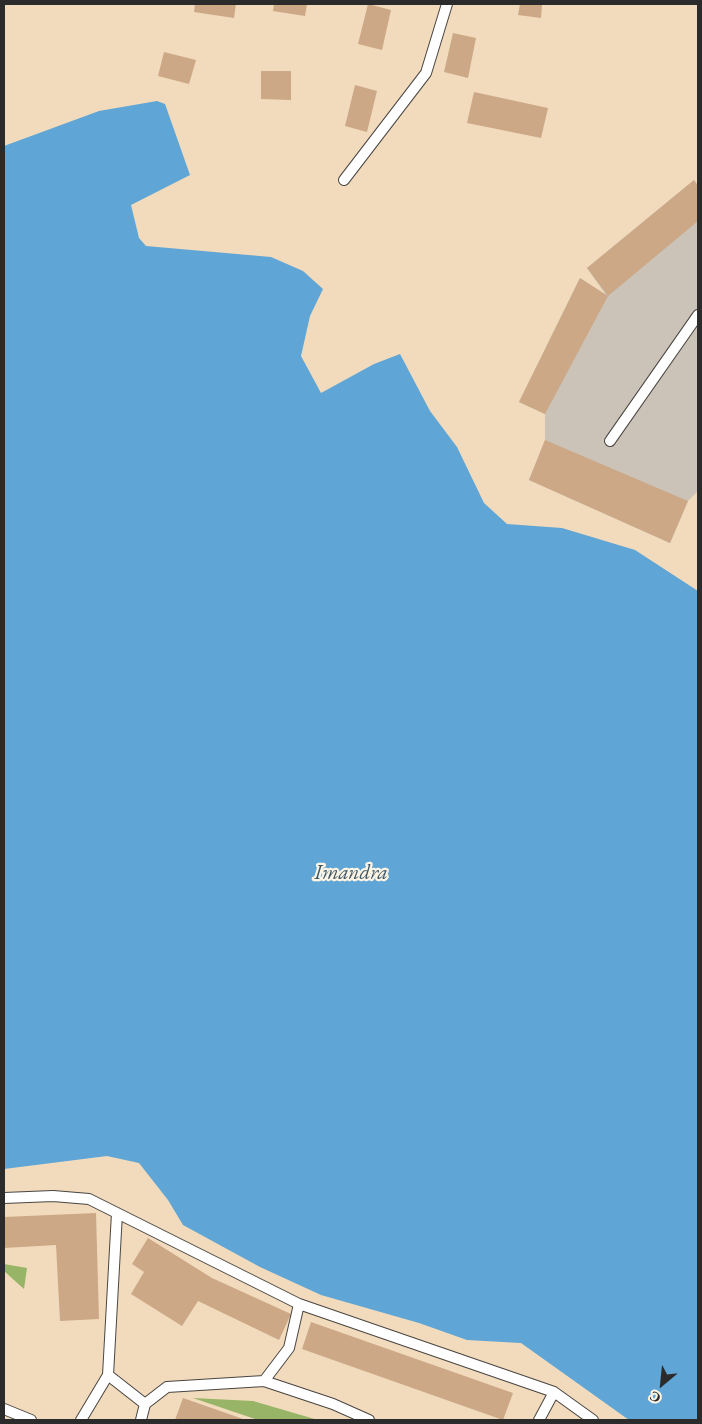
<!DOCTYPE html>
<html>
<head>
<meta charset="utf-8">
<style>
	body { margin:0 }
	#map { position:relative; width:702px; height:1424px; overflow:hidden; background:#f1dbbc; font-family:"EB Garamond",serif }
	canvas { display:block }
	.frame { position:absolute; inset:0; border:5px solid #2b2b2b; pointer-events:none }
	.north { position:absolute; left:637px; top:1359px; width:50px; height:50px; -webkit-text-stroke:4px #fcf5e5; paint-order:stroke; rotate:208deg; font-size:14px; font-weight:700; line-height:20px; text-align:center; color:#2b2b2b }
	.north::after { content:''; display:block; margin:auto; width:18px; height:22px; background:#2b2b2b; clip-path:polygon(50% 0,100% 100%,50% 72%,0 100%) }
</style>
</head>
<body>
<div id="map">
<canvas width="702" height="1424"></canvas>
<div class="frame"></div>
<div class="north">С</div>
</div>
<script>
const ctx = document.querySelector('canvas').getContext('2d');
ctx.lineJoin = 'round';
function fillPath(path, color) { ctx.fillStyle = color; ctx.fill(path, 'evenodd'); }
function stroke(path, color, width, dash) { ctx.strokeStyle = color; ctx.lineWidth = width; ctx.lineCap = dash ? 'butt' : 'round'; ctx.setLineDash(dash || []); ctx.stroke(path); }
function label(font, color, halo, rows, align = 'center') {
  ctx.font = font + ' "EB Garamond",serif'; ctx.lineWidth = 4.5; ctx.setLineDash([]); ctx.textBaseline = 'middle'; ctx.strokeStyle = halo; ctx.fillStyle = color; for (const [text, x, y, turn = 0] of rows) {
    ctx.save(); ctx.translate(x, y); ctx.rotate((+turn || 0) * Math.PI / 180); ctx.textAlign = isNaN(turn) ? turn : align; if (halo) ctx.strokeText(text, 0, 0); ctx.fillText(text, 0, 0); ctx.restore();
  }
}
const industrial = new Path2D(`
	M 694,180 L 698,186 L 698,491 L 688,501 L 670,543 L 529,480 L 545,440 L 545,414 L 519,402 L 580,278 L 606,295 L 587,268 Z`);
const forest = new Path2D(`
	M 4,1264 L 27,1268 L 24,1289 L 4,1271 Z
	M 193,1398 L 253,1401 L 318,1420 L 258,1420 Z`);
const water = new Path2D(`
	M 157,101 L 165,104 L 190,175 L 131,205 L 139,238 L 146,246 L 271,257 L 303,271 L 323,289 L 310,316 L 301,356 L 321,393 L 374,364 L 400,354 L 430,411 L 457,447 L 484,503 L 507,524 L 562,528 L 635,550 L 698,591 L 698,1420 L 629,1420 L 521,1343 L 467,1340 L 419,1323 L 321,1295 L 260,1267 L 183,1225 L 168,1200 L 139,1163 L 107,1156 L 4,1169 L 4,146 L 99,111 Z`);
const building = new Path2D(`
	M 195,4 L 236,4 L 234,18 L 194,12 Z
	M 274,4 L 307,4 L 305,16 L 273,11 Z
	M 368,4 L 391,10 L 382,50 L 358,44 Z
	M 520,4 L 542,4 L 541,18 L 518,15 Z
	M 453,33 L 476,38 L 468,78 L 444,72 Z
	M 164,52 L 196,60 L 189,84 L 158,76 Z
	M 261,71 L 291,71 L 291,100 L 261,99 Z
	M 355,85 L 377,91 L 367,132 L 345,126 Z
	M 474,92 L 548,108 L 541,138 L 467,123 Z
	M 694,180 L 698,186 L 698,221 L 608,296 L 545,414 L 519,402 L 580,278 L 608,296 L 587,268 Z
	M 545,440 L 688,501 L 670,543 L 529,480 Z
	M 96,1213 L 99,1319 L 60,1321 L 56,1245 L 4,1248 L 4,1217 Z
	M 148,1238 L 212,1278 L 291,1314 L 279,1340 L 198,1301 L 182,1326 L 131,1294 L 144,1272 L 132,1264 Z
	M 311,1322 L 513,1393 L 503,1420 L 302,1349 Z
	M 183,1398 L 246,1420 L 175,1420 Z`);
const lane = new Path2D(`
	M 344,180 L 426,73 L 447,4
	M 610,441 L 698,315
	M 4,1198 L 53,1196 L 89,1199 L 299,1304 L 554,1392 L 593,1420
	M 117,1213 L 108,1375 L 145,1404
	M 264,1381 L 333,1404 L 369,1420
	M 4,1409 L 31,1420
	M 81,1420 L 108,1375
	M 141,1420 L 145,1404 L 167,1387 L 264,1381 L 289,1348 L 299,1304
	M 539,1420 L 554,1392`);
const waterNames = [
	["Imandra",351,873]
];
fillPath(industrial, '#cbc3b8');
fillPath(forest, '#98b466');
fillPath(water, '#5fa5d5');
fillPath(building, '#cca886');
stroke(lane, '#494541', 12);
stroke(lane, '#fff', 10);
label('italic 21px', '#3d5666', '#fcf5e5', waterNames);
</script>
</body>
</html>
